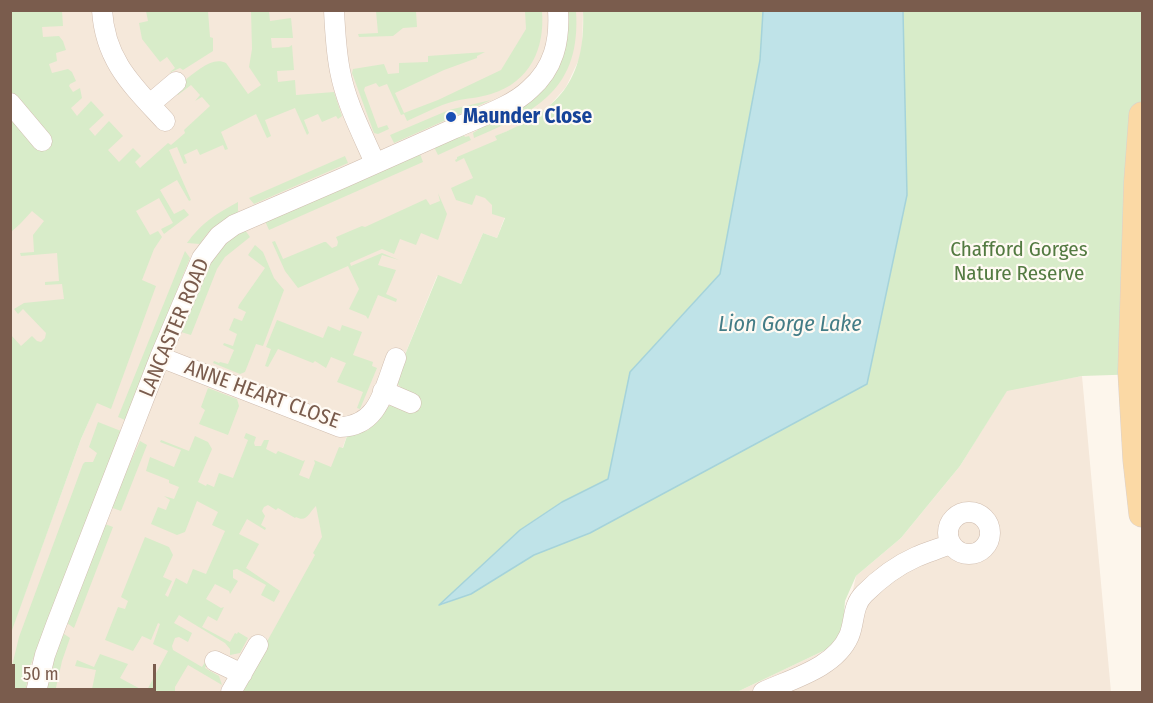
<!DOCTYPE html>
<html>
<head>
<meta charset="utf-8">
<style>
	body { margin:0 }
	#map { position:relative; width:1153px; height:703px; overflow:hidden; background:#fdf6ec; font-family:"Fira Sans Condensed",sans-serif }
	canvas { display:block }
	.frame { position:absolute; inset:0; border:12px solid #7a5c4d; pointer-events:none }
	.scale { position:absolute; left:12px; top:664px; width:144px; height:27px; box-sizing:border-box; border:3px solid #7a5c4d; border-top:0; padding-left:8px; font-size:18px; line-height:21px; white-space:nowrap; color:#7a5c4d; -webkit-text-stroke:4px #fffaf3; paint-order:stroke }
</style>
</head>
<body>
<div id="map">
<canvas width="1153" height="703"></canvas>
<div class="frame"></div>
<div class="scale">50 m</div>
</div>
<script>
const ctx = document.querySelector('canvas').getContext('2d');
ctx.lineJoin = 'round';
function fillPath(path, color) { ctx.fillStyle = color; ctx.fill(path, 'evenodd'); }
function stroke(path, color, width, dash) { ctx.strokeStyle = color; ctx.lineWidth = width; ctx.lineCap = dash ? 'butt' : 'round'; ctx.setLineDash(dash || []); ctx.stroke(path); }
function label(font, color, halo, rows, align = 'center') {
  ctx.font = font + ' "Fira Sans Condensed",sans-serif'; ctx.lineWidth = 4.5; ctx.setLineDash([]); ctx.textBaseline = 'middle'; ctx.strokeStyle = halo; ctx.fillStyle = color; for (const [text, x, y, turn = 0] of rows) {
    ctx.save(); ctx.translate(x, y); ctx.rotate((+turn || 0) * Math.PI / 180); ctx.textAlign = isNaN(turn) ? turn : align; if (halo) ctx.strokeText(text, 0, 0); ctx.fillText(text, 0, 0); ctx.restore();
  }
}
const residential = new Path2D(`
	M 11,11 L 583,11 L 582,53 L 566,87 L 544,112 L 515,128 L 496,136 L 513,195 L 497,238 L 483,233 L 461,284 L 437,276 L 397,374 L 415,396 L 377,420 L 368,430 L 347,436 L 322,502 L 332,535 L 256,692 L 11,692 L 10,625 L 13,626 L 81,439 L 135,315 Z
	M 10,141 L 68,205 L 78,405 L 11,352 Z
	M 1082,376 L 1111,692 L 737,692 L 842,642 L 856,576 L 901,538 L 960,466 L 1007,390 Z`);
const green = new Path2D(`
	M 10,11 L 62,11 L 63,26 L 42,27 L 43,37 L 59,36 L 63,41 L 66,50 L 56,53 L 57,61 L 49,64 L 52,73 L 68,69 L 72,72 L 76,81 L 70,84 L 69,86 L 73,92 L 80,88 L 82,98 L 71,108 L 77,116 L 91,101 L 104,115 L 89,129 L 95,136 L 109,121 L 123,136 L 108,150 L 119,162 L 133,148 L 141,156 L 135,162 L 140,168 L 168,143 L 171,145 L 185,133 L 184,130 L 210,106 L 202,97 L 195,101 L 200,95 L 191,85 L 178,95 L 177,93 L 186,84 L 185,80 C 196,72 212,56 226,63 L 248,94 L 261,85 L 249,67 L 252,49 L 251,11 L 269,11 L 270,21 L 291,18 L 293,38 L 271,38 L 272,48 L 289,47 L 292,45 L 294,70 L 277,71 L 278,82 L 295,80 L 296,95 L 334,92 L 342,116 L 338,119 L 336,116 L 322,122 L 318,114 L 304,120 L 309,133 L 307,135 L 295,108 L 265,120 L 271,136 L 267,138 L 256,114 L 221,132 L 228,149 L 225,150 L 223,145 L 200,155 L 197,149 L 184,155 L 187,163 L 184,164 L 177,147 L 169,150 L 191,200 L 189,201 L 177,180 L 160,190 L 174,214 L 184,209 L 189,215 L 164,234 L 161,229 L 173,223 L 159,198 L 136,211 L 150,235 L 158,231 L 162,237 L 154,249 L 142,280 L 156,286 L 111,409 L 97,403 L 81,439 L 11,633 L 11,335 L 21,346 L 32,336 L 37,341 L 41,342 L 45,338 L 46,333 L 23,309 L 18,314 L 14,309 L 24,303 L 64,299 L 62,284 L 45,285 L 45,282 L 59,281 L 57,253 L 21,256 L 20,253 L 34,252 L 33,235 L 44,221 L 32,211 L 20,224 L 11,232 Z
	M 146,11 L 208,11 L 210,37 L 213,38 L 213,51 L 183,70 L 180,68 L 169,73 L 175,68 L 167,57 L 160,62 L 142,39 L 139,23 L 148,21 Z
	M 376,11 L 416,11 L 417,27 L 403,28 L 393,36 L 359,37 L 358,34 L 378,33 Z
	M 525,11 L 542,11 C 545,49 530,82 491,94 C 479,98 467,98 455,101 C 439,105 423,114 407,121 L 404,114 L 401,115 L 387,84 L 379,87 L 376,83 L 365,87 L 364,90 L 378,128 L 387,125 L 389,129 L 378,134 L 374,133 L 352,73 L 353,69 L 384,64 L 388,74 L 399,73 L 399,63 L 428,62 L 428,56 L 485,52 L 477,56 L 477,58 L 444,70 L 395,93 L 404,113 L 438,100 L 501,70 L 526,29 Z
	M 568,11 L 576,11 C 581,88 538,111 474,138 L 473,133 L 478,130 L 478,128 C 492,122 507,116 520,109 C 555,89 571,49 568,11 Z
	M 583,11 L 763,11 L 760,60 L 720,274 L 630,372 L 608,479 L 562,502 L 520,530 L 441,605 L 471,594 L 534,555 L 590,533 L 867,384 L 907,195 L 903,11 L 1142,11 L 1142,374 L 1082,376 L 1007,391 L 960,466 L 901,538 L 856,576 L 845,601 L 842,642 L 737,692 L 239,692 L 315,555 L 313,553 L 322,537 L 316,506 C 309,512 307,523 296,517 L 295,518 L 278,508 L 276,510 L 268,505 L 264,507 L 262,511 L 265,516 L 261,525 L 266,528 L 265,530 L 247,519 L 239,534 L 259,544 L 246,568 L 280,591 L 274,602 L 261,595 L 266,585 L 237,569 L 233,570 L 233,578 L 238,581 L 230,594 L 229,591 L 215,584 L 206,599 L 221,608 L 224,607 L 217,621 L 208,616 L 202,627 L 230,642 L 235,633 L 237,634 L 238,632 L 248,638 L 240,653 L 230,655 L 230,649 L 225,643 L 179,615 L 174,623 L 192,633 L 188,642 L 179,637 L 175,638 L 172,646 L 173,650 L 202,667 L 208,657 L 210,659 L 205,668 L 219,676 L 222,685 L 188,665 L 175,687 L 175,692 L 89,692 L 89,690 L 92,689 L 96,670 L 75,666 L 77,660 L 94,667 L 100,654 L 128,664 L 120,678 L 146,692 L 168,651 L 153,644 L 160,624 L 158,623 L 151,640 L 142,636 L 133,651 L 105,640 L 118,607 L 125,609 L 128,601 L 121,597 L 145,537 L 169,547 L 173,555 L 163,577 L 172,581 L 165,595 L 168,597 L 176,578 L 187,584 L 193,569 L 206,574 L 225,531 L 212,525 L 218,512 L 197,501 L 185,532 L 177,535 L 151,524 L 158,507 L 166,510 L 170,500 L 164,496 L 174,499 L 179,487 L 169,483 L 169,480 L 146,471 L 150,457 L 174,467 L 181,450 L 160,442 L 161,440 L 189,451 L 195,436 L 208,442 L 212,449 L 198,482 L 206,486 L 207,484 L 214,487 L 219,473 L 233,478 L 248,440 L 244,438 L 246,433 L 256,437 L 254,443 L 255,446 L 261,446 L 264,440 L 269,440 L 266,449 L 276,454 L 278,451 L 303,461 L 305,460 L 299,475 L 309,479 L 315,463 L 314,460 L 331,467 L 339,447 L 343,448 L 347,436 L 368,430 L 386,407 L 397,404 L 404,391 L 396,382 L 397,374 L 438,275 L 461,284 L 483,233 L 497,238 L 505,218 L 492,214 L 492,205 L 485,198 L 476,195 L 472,205 L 456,200 L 451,188 L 473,178 L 464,158 L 456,162 L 455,160 L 457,159 L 457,157 L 497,140 L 495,136 C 558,112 586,80 583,11 Z
	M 491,100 L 394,143 L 390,135 L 449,110 Z
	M 463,134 L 465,137 L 469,136 L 471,140 L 438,155 L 434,147 Z
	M 420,154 L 423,162 L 269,230 L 265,221 Z
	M 345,156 L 348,163 L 254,204 L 249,198 Z
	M 438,193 L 447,214 L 438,240 L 421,233 L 416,245 L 400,239 L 394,254 L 382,249 L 350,263 L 351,266 L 382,253 L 399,260 L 382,255 L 378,265 L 396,270 L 386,294 L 397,299 L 396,302 L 378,295 L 368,319 L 366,316 L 349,309 L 359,289 L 348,266 L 298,288 L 285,271 L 272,242 L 275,241 L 283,259 L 324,242 L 326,242 L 332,248 L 337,246 L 338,242 L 336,237 L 362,226 L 365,227 L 426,199 L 430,205 L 440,201 Z
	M 238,202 L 238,212 C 222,221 209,228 200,244 L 187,243 C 200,224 217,213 238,202 Z
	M 245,230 L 250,237 L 225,257 L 217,269 L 191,335 L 181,332 C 196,296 207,249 245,230 Z
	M 255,245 L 263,252 L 274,278 L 284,290 L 263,346 L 256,344 L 245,372 L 240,374 L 213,363 L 214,361 L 219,363 L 220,362 L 228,364 L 234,350 L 223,345 L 224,343 L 233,346 L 237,334 L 229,330 L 234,318 L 242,321 L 246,312 L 238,308 L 239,305 L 265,268 L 248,255 Z
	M 185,251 L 190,258 L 125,420 L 118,417 Z
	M 277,320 L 323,338 L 328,326 L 340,331 L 342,325 L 362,332 L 353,355 L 373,362 L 372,366 L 377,368 L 360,409 L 357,408 L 363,392 L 337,382 L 346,363 L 331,357 L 326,368 L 315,361 L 313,363 L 278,349 L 268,367 L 265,366 L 271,349 L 266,347 Z
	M 208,388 L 237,399 L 239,406 L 228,435 L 199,424 L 205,410 L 201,407 Z
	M 98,422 L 121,431 L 31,664 L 25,692 L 11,692 L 11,670 L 19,637 L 83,464 L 85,462 L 93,462 L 97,453 L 89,447 Z
	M 140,441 L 147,445 L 121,511 L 110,507 Z
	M 105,524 L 113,527 L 74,628 L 67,623 Z
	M 64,634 L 70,638 L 62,661 L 55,692 L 46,692 L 56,650 Z`);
const water = new Path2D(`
	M 763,11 L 903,11 L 907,195 L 867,384 L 590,533 L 534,555 L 471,594 L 439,605 L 520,530 L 562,502 L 608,479 L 630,372 L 720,274 L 760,60 Z`);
const minor = new Path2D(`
	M 102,10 C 105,61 133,86 165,121
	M 334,10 C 335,31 336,51 340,71 C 346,103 362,133 375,163
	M 10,103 L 42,141
	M 150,104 L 176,82
	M 160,357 L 340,427 C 379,426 384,389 396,358
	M 383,391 L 411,403
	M948 533a21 21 0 1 1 42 0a21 21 0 1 1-42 0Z
	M 215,661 L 242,674
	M 36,692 L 45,655 L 56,625 L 160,357 L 202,258 L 219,236 L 234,225 C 307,194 380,162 453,129 C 476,118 512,107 530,89 C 554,68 560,41 558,10
	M 231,692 L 258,645
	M 763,692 C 791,679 835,668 849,636 C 855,622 852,606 864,594 C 878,580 898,565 916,557 C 927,552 939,549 950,544`);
const major = new Path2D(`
	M 1142,115 L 1137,182 L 1131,372 L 1136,460 L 1142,514`);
const markers = [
	[451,117,6,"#1a4fb4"]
];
const transitNames = [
	["Maunder Close",463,117]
];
const parkNames = [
	["Chafford Gorges",1019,250],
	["Nature Reserve",1019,274]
];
const streetNames = [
	["LANCASTER ROAD",175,328,-67],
	["ANNE HEART CLOSE",262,395,20]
];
const waterNames = [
	["Lion Gorge Lake",790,325]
];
fillPath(residential, '#f5e8da');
fillPath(green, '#d8ecc9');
fillPath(water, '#bfe3e8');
stroke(water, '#a5d3da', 1.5);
stroke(minor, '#d1beb0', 21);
stroke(major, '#dad1cd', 27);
stroke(minor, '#fff', 20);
stroke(major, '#fbd9a5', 26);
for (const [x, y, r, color] of markers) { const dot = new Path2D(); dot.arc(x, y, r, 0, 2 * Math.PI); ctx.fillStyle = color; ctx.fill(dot); stroke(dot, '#fffaf3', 2); }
label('bold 21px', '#164399', '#fffaf3', transitNames, 'left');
label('21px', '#537a41', '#fffaf3', parkNames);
label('21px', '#7a5c4d', '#fffaf3', streetNames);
label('italic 22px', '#437c86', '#fffaf3', waterNames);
</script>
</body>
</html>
